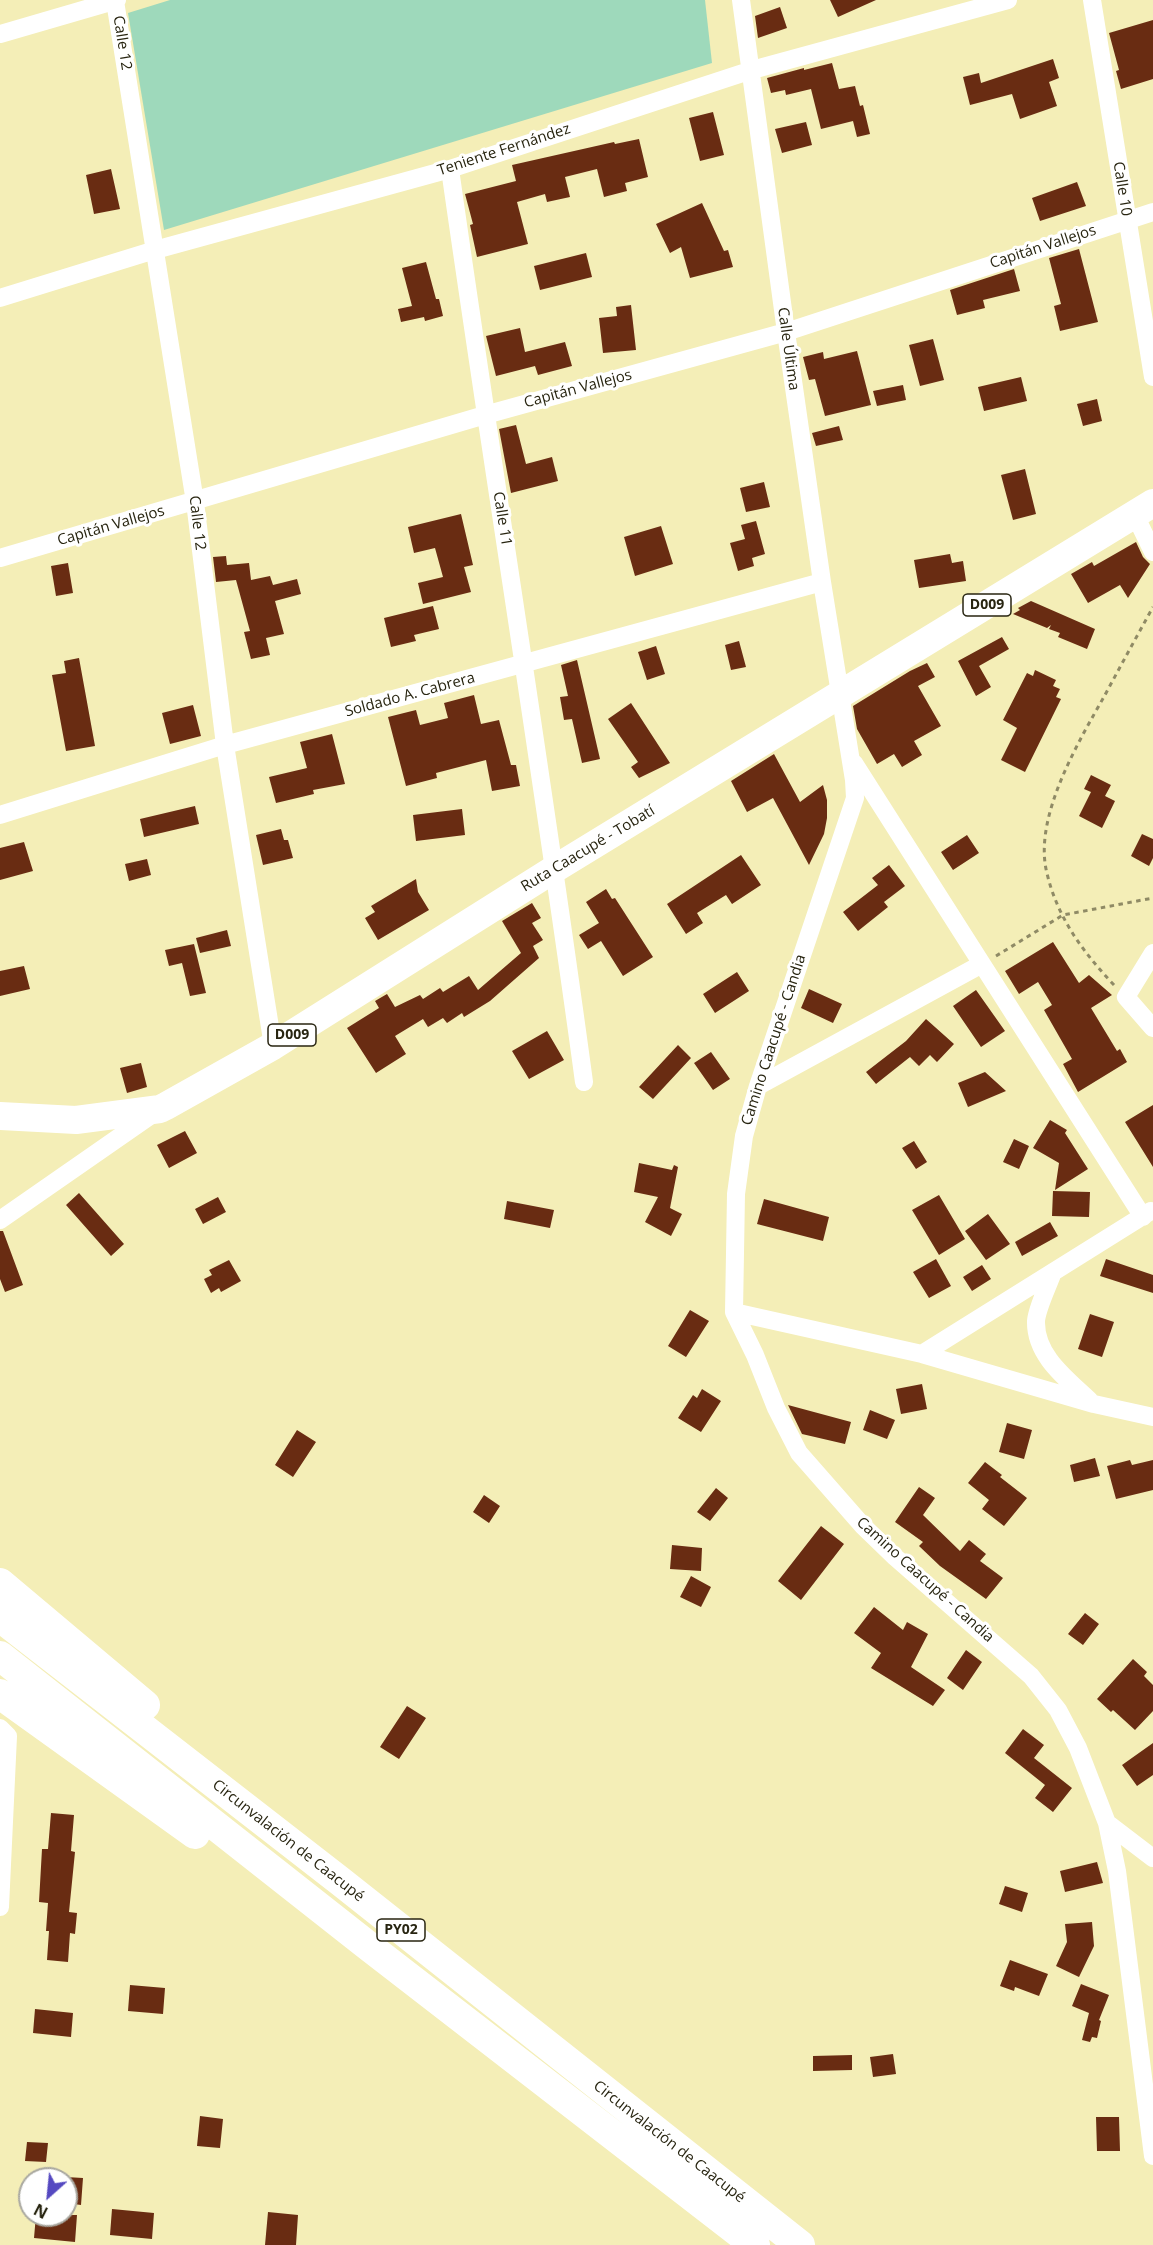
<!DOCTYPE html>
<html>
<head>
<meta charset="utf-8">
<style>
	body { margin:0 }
	#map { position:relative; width:1153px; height:2245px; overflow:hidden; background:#f4eeb7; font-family:"Open Sans",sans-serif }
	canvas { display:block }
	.north { position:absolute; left:18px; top:2167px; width:60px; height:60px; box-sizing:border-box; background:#fff; border:2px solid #a9a8a0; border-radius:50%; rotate:207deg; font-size:16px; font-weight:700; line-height:24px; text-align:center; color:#282511 }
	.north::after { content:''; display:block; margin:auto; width:21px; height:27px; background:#5549c1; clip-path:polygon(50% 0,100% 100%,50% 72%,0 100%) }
</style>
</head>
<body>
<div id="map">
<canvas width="1153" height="2245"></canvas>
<div class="north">N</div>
</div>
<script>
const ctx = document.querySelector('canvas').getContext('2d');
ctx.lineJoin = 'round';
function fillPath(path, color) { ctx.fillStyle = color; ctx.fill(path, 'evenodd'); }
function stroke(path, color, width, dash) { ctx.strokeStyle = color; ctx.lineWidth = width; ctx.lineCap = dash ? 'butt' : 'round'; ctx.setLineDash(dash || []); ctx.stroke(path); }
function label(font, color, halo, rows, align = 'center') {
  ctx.font = font + ' "Open Sans",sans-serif'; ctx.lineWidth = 6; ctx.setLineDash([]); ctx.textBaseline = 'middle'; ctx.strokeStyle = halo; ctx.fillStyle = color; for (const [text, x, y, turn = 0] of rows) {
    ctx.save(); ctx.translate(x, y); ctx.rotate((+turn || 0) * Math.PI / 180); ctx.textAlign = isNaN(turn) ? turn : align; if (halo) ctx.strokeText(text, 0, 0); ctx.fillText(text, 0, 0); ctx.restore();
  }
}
const green = new Path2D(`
	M 170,0 L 705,0 L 712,63 L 164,230 L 128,13 Z`);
const building = new Path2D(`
	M 830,0 L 876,0 L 838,17 Z
	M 780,7 L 787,28 L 758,38 L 755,16 Z
	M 1153,20 L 1153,79 L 1121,89 L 1116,71 L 1119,70 L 1109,33 Z
	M 1053,59 L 1059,78 L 1049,82 L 1057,106 L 1020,119 L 1012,94 L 970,105 L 963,77 L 979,73 L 981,83 Z
	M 832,63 L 839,89 L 855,86 L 860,106 L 863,105 L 870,134 L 857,137 L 853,121 L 821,129 L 811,89 L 786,95 L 785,90 L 771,93 L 767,78 L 804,68 L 804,70 Z
	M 713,112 L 724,155 L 700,161 L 689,118 Z
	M 806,122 L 812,145 L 782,153 L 775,129 Z
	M 639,139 L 648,177 L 625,183 L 627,191 L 604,197 L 597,169 L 565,177 L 570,197 L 547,202 L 545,194 L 517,202 L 528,244 L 477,257 L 470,225 L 473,224 L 465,194 L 516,181 L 512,165 L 614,142 L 615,144 Z
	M 111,169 L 120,209 L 94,214 L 86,175 Z
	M 1077,182 L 1086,206 L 1040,221 L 1032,198 Z
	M 702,203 L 724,251 L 728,250 L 733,267 L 690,278 L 681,247 L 670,253 L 656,224 Z
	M 1079,249 L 1098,322 L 1060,331 L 1054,306 L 1061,304 L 1049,258 Z
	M 586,253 L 592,277 L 540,290 L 534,266 Z
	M 426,262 L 436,299 L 439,299 L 443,316 L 425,321 L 424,317 L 401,322 L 398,309 L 412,306 L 402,268 Z
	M 1014,269 L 1020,291 L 983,300 L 985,308 L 957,315 L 950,290 Z
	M 631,305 L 636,350 L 603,353 L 599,318 L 617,316 L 616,307 Z
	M 520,328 L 525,352 L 565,342 L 572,366 L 538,375 L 535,366 L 496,376 L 486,336 Z
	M 933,339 L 944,380 L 920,386 L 909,345 Z
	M 857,351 L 871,405 L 825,416 L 815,379 L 809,380 L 803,357 L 823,352 L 824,359 Z
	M 1021,377 L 1027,401 L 984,411 L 978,387 Z
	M 903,385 L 906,400 L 877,406 L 873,391 Z
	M 1097,399 L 1102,421 L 1083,426 L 1077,404 Z
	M 516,425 L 526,464 L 552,457 L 558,481 L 511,493 L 499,429 Z
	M 839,426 L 843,440 L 816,446 L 812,433 Z
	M 1025,469 L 1036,514 L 1013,520 L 1001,475 Z
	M 764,482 L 770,507 L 746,512 L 740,488 Z
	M 461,514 L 473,565 L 464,567 L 471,592 L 423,604 L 418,583 L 443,577 L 435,548 L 414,553 L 408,527 Z
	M 756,521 L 765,554 L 752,558 L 754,566 L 738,571 L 730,543 L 745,539 L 741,525 Z
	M 661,526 L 673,564 L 635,576 L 624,537 Z
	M 1136,542 L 1143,557 L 1150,564 L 1128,598 L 1120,585 L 1088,603 L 1071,574 L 1092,562 L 1094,566 Z
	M 950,554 L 952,563 L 963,561 L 966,581 L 919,588 L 914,560 Z
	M 226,556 L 227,565 L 249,563 L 251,580 L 270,576 L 273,585 L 297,579 L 301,594 L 275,601 L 284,634 L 266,638 L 270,655 L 251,659 L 244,632 L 250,631 L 236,580 L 216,582 L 213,557 Z
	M 68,563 L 73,593 L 56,596 L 51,566 Z
	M 1031,601 L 1095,629 L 1087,649 L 1058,637 L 1060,633 L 1049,629 L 1051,625 L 1047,628 L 1013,614 L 1020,610 L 1018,608 Z
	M 433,606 L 439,629 L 414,635 L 416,641 L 391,647 L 384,618 Z
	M 1002,637 L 1009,649 L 979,666 L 991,687 L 976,696 L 958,661 Z
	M 739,641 L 746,667 L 731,670 L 725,645 Z
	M 656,646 L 665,674 L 647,680 L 638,652 Z
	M 79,658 L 95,746 L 66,751 L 52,675 L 66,673 L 64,661 Z
	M 577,660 L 600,759 L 582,763 L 572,719 L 564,720 L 560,697 L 568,696 L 561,665 Z
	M 927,663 L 935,677 L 918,686 L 941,726 L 914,741 L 922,755 L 902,767 L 894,754 L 877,764 L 857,729 L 853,706 L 910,671 Z
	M 1035,670 L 1056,680 L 1053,686 L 1060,689 L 1056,697 L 1061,699 L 1025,772 L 1001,760 L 1017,728 L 1003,720 L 1027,673 L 1033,676 Z
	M 474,695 L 481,724 L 499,720 L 511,765 L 516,765 L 520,786 L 492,791 L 486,760 L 436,773 L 437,778 L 406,786 L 388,717 L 416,710 L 420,725 L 448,718 L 444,703 Z
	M 631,703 L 670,763 L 639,778 L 631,767 L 638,762 L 608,719 Z
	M 193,705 L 201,736 L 170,744 L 162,713 Z
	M 332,734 L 345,784 L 313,790 L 314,794 L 276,803 L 269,777 L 307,768 L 300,742 Z
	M 774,754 L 800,802 L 823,785 L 827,800 L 827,818 L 824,834 L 809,865 L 773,798 L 747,812 L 731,781 Z
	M 1091,775 L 1111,785 L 1105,796 L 1115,801 L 1102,828 L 1079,816 L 1091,792 L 1084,789 Z
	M 195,806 L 199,824 L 144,837 L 140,819 Z
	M 462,809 L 465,835 L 416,841 L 413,815 Z
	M 281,829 L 284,840 L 288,840 L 293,858 L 263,865 L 256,835 Z
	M 1142,834 L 1153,839 L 1153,858 L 1149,866 L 1131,856 Z
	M 967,835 L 979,853 L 953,870 L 941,852 Z
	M 24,842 L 33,871 L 0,880 L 0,848 Z
	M 741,855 L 761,885 L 732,904 L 726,895 L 697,913 L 703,923 L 686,934 L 667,904 Z
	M 147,859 L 151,875 L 129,881 L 125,864 Z
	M 889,865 L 905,886 L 884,902 L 888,907 L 858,931 L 843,912 L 878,885 L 872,878 Z
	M 416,879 L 418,892 L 429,910 L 378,940 L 365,918 L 375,912 L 371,906 Z
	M 606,889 L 612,899 L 615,898 L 653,957 L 623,976 L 601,941 L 588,949 L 579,935 L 599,923 L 586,902 Z
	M 532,903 L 541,918 L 532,923 L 543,940 L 533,946 L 539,958 L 490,1001 L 464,1017 L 462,1013 L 447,1023 L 443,1018 L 428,1027 L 423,1019 L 395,1036 L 406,1054 L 376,1073 L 347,1028 L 379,1008 L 375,1001 L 387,994 L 395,1007 L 420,995 L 423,999 L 440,988 L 443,992 L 469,976 L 478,990 L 521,953 L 502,921 Z
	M 227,930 L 231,946 L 200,953 L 196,938 Z
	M 1053,942 L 1079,983 L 1089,975 L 1112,995 L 1091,1008 L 1117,1051 L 1120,1049 L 1127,1062 L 1078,1092 L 1063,1064 L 1072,1059 L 1044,1010 L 1052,1005 L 1038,982 L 1019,994 L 1005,971 Z
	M 194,944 L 206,993 L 190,996 L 182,963 L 169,966 L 165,950 Z
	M 24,966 L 30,989 L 0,996 L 0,971 Z
	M 737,972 L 749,991 L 715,1013 L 703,994 Z
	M 809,989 L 842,1004 L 833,1023 L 801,1008 Z
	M 976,990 L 1005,1031 L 981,1047 L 953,1006 Z
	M 926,1019 L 954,1044 L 937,1062 L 930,1055 L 919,1066 L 910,1057 L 876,1084 L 866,1072 L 906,1041 Z
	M 547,1031 L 564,1060 L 529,1079 L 512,1051 Z
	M 678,1045 L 691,1058 L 653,1099 L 639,1087 Z
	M 711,1052 L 730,1079 L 713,1090 L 694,1063 Z
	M 141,1063 L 147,1087 L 127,1093 L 120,1068 Z
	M 985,1072 L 1006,1091 L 968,1107 L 958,1083 Z
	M 1153,1105 L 1153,1167 L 1125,1122 Z
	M 1050,1120 L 1067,1130 L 1065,1133 L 1088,1169 L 1055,1190 L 1059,1163 L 1033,1148 Z
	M 185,1131 L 197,1153 L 169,1168 L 157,1145 Z
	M 1014,1139 L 1029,1146 L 1019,1169 L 1003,1162 Z
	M 914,1141 L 927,1162 L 916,1169 L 902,1148 Z
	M 639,1163 L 672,1170 L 674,1165 L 678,1167 L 670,1208 L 682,1214 L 671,1236 L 645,1222 L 658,1197 L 634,1192 Z
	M 1053,1191 L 1090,1192 L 1089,1217 L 1052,1216 Z
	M 79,1193 L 124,1244 L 111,1256 L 66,1205 Z
	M 939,1195 L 965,1239 L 939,1255 L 912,1210 Z
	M 218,1197 L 226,1212 L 203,1224 L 195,1209 Z
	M 764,1199 L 829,1217 L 823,1241 L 757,1224 Z
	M 507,1201 L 554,1210 L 550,1228 L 504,1219 Z
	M 988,1214 L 1010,1244 L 986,1260 L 965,1231 Z
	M 1050,1222 L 1058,1236 L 1022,1256 L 1015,1242 Z
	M 0,1231 L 3,1231 L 23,1285 L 5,1292 L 0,1279 Z
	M 936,1259 L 951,1286 L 929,1298 L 913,1272 Z
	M 1106,1259 L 1153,1275 L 1153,1293 L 1100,1276 Z
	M 229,1260 L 241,1281 L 221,1292 L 219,1288 L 211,1293 L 204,1279 L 212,1275 L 209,1270 Z
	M 982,1265 L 991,1279 L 972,1291 L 963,1277 Z
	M 690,1310 L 709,1321 L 686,1357 L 668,1346 Z
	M 1090,1314 L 1114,1322 L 1102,1357 L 1078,1349 Z
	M 922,1384 L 927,1409 L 901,1414 L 896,1389 Z
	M 702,1389 L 721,1401 L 701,1432 L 678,1418 L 693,1395 L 697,1398 Z
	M 788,1405 L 851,1422 L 845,1444 L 802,1434 Z
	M 870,1410 L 895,1420 L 887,1439 L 863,1430 Z
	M 1007,1423 L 1032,1430 L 1024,1459 L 999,1452 Z
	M 297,1430 L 316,1442 L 293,1477 L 275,1465 Z
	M 1095,1458 L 1100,1476 L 1074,1482 L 1070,1465 Z
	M 1130,1460 L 1132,1465 L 1153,1460 L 1153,1490 L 1116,1499 L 1107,1466 Z
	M 985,1462 L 1002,1475 L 1000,1477 L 1027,1498 L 1004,1526 L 982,1509 L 989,1500 L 968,1483 Z
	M 919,1487 L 935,1498 L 923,1515 L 960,1551 L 969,1540 L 986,1554 L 980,1561 L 1003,1578 L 986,1599 L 940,1566 L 919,1546 L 923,1542 L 895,1522 Z
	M 716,1488 L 728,1498 L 710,1521 L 697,1512 Z
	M 484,1495 L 500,1506 L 489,1523 L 473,1512 Z
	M 821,1526 L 844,1544 L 801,1600 L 778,1581 Z
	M 672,1545 L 702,1548 L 701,1571 L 670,1569 Z
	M 691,1576 L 711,1587 L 701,1607 L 680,1597 Z
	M 874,1607 L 903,1630 L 907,1622 L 928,1634 L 911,1667 L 945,1690 L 933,1706 L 871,1668 L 881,1653 L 854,1633 Z
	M 1085,1613 L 1099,1624 L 1083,1645 L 1068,1634 Z
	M 966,1650 L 982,1662 L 963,1690 L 947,1678 Z
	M 1133,1659 L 1147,1672 L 1144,1676 L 1153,1685 L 1153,1711 L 1135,1730 L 1113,1710 L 1111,1712 L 1097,1699 Z
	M 407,1706 L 426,1718 L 399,1759 L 380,1747 Z
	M 1023,1729 L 1044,1745 L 1034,1758 L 1072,1788 L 1053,1812 L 1035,1798 L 1045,1785 L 1005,1753 Z
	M 1153,1743 L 1153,1775 L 1137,1786 L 1122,1765 Z
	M 51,1813 L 74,1815 L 71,1851 L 75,1852 L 69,1912 L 77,1913 L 75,1934 L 70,1933 L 68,1962 L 47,1960 L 49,1931 L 46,1931 L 48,1903 L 39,1902 L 42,1849 L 48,1849 Z
	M 1097,1862 L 1103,1883 L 1065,1892 L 1060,1871 Z
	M 1005,1886 L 1028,1893 L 1022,1912 L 999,1904 Z
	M 1092,1922 L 1094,1946 L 1079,1977 L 1056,1966 L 1067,1942 L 1065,1924 Z
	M 1010,1960 L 1048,1974 L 1039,1996 L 1015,1987 L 1014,1991 L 1000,1986 Z
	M 1081,1984 L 1109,1995 L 1099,2020 L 1101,2021 L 1097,2038 L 1092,2037 L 1090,2042 L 1082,2040 L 1089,2013 L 1072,2006 Z
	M 130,1985 L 165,1988 L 163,2014 L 128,2011 Z
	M 35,2009 L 73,2013 L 71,2037 L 33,2033 Z
	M 893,2054 L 896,2074 L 873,2077 L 870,2057 Z
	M 852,2055 L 852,2070 L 813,2071 L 813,2056 Z
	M 200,2116 L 223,2119 L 220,2148 L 197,2146 Z
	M 1096,2117 L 1119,2117 L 1120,2151 L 1097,2151 Z
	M 27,2142 L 48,2143 L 46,2162 L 25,2161 Z
	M 66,2177 L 83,2178 L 81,2205 L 66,2203 Z
	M 112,2209 L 154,2213 L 152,2239 L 110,2235 Z
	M 268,2212 L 298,2215 L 296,2245 L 265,2245 Z
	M 36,2215 L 77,2215 L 75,2242 L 34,2238 Z`);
const path = new Path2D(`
	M 996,956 L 1063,915 L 1153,898
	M 1114,985 C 1082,951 1056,916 1046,869 C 1035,814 1079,741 1105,695 C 1121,665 1137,636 1153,607`);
const minor = new Path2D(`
	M 741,0 L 786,332 L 822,582 L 854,780 L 855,798 L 758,1086 L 744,1136 L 736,1194 L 734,1312 L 755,1355 L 776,1408 L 799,1453 L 863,1526 L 895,1557 L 1031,1676 L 1058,1710 L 1078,1748 L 1107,1823 L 1117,1871 L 1153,2156
	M 1092,0 L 1153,377
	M 115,1 L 195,502 L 225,745 L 273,1046
	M 0,34 L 117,0
	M 450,169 C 493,473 543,777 584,1082
	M 0,298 L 155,250 L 450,169 L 752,70 L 1008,0
	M 1134,513 L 1153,552
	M 0,558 L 485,415 L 786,332 L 1153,212
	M 854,763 L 1143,1217
	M 0,815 L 225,745 L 822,582
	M 1153,953 L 1126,997 L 1153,1028
	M 758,1086 L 982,964
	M 0,1220 L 154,1113
	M 1053,1272 C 1048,1286 1037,1308 1036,1321 C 1035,1356 1067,1379 1090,1401
	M 734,1312 L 922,1354 L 1094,1404 L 1153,1417
	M 922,1354 L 1151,1211
	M 0,1728 L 8,1736 L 0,1907
	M 1107,1823 L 1153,1858`);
const primary = new Path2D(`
	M 0,1116 L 76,1120 L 160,1109 L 166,1106 L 273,1046 L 556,868 L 1153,503`);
const trunk = new Path2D(`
	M 0,1583 L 145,1705
	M 0,1617 L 340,1881 L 800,2245
	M 0,1656 L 367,1945 L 755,2245
	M 0,1694 L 195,1834`);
const shields = [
	[987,605,48],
	[292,1035,48],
	[401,1930,48]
];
const shieldNames = [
	["D009",987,605],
	["D009",292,1035],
	["PY02",401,1930]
];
const streetNames = [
	["Calle 12",122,43,81],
	["Teniente Fernández",504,150,-18],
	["Calle 10",1122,189,81],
	["Capitán Vallejos",1043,247,-18],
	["Calle Última",788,349,82],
	["Capitán Vallejos",578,389,-15],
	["Calle 11",502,519,81],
	["Calle 12",197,523,83],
	["Capitán Vallejos",111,526,-16],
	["Soldado A. Cabrera",410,695,-15],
	["Ruta Caacupé - Tobatí",588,849,-31],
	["Camino Caacupé - Candia",774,1040,-72],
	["Camino Caacupé - Candia",925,1580,42],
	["Circunvalación de Caacupé",288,1841,38],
	["Circunvalación de Caacupé",669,2142,38]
];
fillPath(green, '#9ed9bb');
fillPath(building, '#692c12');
stroke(path, '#8f8a65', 3, [4.5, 4.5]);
stroke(minor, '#fff', 18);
stroke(primary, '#fff', 28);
stroke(trunk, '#fff', 30);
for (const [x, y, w] of shields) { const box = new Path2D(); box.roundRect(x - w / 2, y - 11, w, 22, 4.5); ctx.fillStyle = '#fff'; ctx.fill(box); stroke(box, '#282511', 1.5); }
label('bold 14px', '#282511', null, shieldNames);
label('15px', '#282511', '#fff', streetNames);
</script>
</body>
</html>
